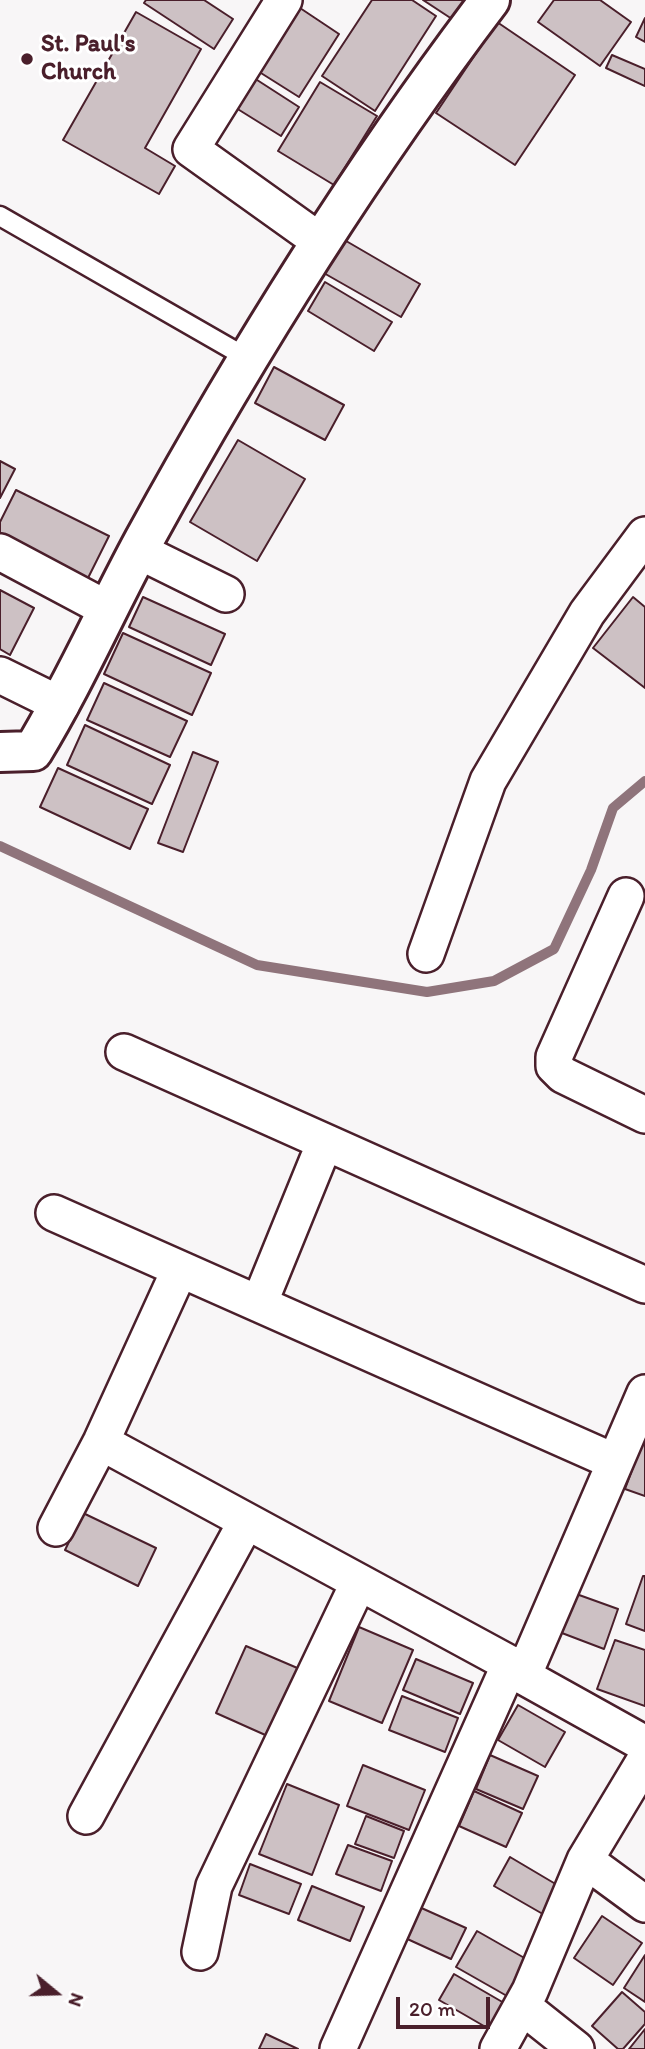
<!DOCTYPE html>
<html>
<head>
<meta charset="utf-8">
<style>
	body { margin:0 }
	#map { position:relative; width:645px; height:2049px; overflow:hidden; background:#f8f6f7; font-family:Itim,sans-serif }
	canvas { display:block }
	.north { position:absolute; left:21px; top:1958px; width:70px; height:70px; -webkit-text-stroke:5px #fff; paint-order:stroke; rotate:109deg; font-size:19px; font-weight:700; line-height:28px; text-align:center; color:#4a1f2b }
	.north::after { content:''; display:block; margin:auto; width:24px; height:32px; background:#4a1f2b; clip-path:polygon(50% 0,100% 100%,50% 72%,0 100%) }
	.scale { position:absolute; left:396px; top:1997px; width:94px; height:32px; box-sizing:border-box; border:4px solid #4a1f2b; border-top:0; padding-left:9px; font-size:21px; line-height:24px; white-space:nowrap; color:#4a1f2b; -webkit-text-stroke:5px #fff; paint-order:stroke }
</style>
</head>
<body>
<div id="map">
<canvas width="645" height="2049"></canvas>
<div class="north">N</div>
<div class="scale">20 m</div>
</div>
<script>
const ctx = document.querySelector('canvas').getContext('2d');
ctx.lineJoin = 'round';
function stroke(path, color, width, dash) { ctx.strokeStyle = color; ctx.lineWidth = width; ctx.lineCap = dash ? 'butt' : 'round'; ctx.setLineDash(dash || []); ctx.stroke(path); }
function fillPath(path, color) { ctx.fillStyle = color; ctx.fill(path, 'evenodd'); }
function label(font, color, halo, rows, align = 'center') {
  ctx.font = font + ' Itim,sans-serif'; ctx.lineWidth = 6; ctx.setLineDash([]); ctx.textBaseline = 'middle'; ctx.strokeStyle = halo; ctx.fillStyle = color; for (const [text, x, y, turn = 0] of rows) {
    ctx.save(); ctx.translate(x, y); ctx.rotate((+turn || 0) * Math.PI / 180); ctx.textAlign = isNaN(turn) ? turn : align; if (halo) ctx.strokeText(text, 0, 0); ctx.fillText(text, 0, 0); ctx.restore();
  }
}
const stream = new Path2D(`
	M 0,846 L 257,965 L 427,992 L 494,981 L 554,949 L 591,870 L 613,808 L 645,781`);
const building = new Path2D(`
	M 146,0 L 204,0 L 233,19 L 214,49 L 144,3 Z
	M 372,0 L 412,0 L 436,16 L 375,111 L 322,76 Z
	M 423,0 L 465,0 L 452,19 Z
	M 554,0 L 600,0 L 631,22 L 600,66 L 538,22 Z
	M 294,4 L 339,34 L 299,97 L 253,68 Z
	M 136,12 L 201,49 L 145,148 L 175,166 L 159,194 L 63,140 Z
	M 645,18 L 645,42 L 636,37 Z
	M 497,22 L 575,75 L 515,165 L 436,113 Z
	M 612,55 L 645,69 L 645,86 L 606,68 Z
	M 254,78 L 299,107 L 281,136 L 236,108 Z
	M 320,82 L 377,116 L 334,185 L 278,151 Z
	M 341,238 L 420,284 L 401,317 L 322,272 Z
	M 325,282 L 392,322 L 374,351 L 308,311 Z
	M 274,367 L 344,405 L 325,440 L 255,403 Z
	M 238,440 L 305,479 L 257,561 L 190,522 Z
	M 0,461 L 15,469 L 0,498 Z
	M 16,490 L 109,536 L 86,582 L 0,540 L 0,522 Z
	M 0,590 L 34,608 L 10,655 L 0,649 Z
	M 143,597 L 225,634 L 211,665 L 129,627 Z
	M 633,597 L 645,607 L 645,688 L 593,648 Z
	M 123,633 L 211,673 L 192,715 L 104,674 Z
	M 104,683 L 187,721 L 170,757 L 87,720 Z
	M 85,725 L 170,765 L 152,804 L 67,765 Z
	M 193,752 L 218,762 L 183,852 L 158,843 Z
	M 58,768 L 148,809 L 130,849 L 40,807 Z
	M 645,1435 L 645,1496 L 625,1489 Z
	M 83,1513 L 156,1548 L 138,1586 L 65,1550 Z
	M 643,1576 L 645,1576 L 645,1631 L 626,1624 Z
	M 568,1591 L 618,1609 L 604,1649 L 554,1630 Z
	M 359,1627 L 413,1650 L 382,1723 L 329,1701 Z
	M 615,1640 L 645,1650 L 645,1706 L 597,1689 Z
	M 246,1646 L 302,1670 L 272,1738 L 216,1713 Z
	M 416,1659 L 473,1683 L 460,1714 L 403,1690 Z
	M 402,1696 L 458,1718 L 445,1752 L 389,1730 Z
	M 518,1705 L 565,1732 L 545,1767 L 498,1740 Z
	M 490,1755 L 538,1776 L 523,1809 L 476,1789 Z
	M 363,1765 L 425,1790 L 409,1830 L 347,1806 Z
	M 287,1784 L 339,1805 L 312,1875 L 259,1854 Z
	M 474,1791 L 522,1813 L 506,1847 L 459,1826 Z
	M 366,1816 L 404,1831 L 394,1858 L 355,1844 Z
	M 348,1845 L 392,1861 L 381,1891 L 336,1874 Z
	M 510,1857 L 564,1889 L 548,1917 L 494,1886 Z
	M 250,1864 L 301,1884 L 289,1914 L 239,1895 Z
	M 312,1886 L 364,1907 L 350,1941 L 298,1920 Z
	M 417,1906 L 466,1928 L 451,1959 L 403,1937 Z
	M 602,1916 L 642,1943 L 613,1985 L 574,1958 Z
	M 477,1931 L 535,1964 L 514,2000 L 456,1967 Z
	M 645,1955 L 645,2002 L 624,1988 Z
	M 454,1974 L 511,2007 L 496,2033 L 439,2000 Z
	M 622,1992 L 645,2012 L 645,2024 L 623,2049 L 618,2049 L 592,2026 Z
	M 645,2029 L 645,2049 L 629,2049 Z
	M 266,2034 L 298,2049 L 259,2049 Z`);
const lane = new Path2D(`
	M 0,216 L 249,359`);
const street = new Path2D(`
	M 284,0 L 191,149 L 321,242
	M 139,551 L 226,594
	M 0,552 L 109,610
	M 0,675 L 61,705
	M 626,896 L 554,1057 L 554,1066 L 563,1075 L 645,1115
	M 426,954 L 488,781 L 587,613 L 645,535
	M 124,1052 L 645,1285
	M 54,1213 L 615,1462
	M 259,1304 L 325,1142
	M 645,1393 L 523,1676 L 645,1744
	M 101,1442 L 525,1672
	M 56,1528 L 101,1442 L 180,1269
	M 86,1816 L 246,1522
	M 585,1860 L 645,1904
	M 200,1952 L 214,1886 L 358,1584
	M 522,2006 L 576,2049
	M 338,2049 L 510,1664
	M 498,2049 L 530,1991 L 585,1860 L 645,1760`);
const secondary = new Path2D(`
	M 0,752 L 33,751 C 75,682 106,610 144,540 C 247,352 361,170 490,0`);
const markers = [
	[27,59,7,"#4a1f2b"]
];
const poiNames = [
	["St. Paul's",41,45],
	["Church",41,73]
];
stroke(stream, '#8f747b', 10);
fillPath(building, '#cdc1c4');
stroke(building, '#4a1f2b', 2);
stroke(lane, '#4a1f2b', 23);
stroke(street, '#4a1f2b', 40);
stroke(secondary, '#4a1f2b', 44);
stroke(lane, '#fff', 18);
stroke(street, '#fff', 35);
stroke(secondary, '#fff', 38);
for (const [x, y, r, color] of markers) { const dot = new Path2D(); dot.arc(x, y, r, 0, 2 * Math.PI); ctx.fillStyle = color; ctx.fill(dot); stroke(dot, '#fff', 2.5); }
label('bold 24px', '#4a1f2b', '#fff', poiNames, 'left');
</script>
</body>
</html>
